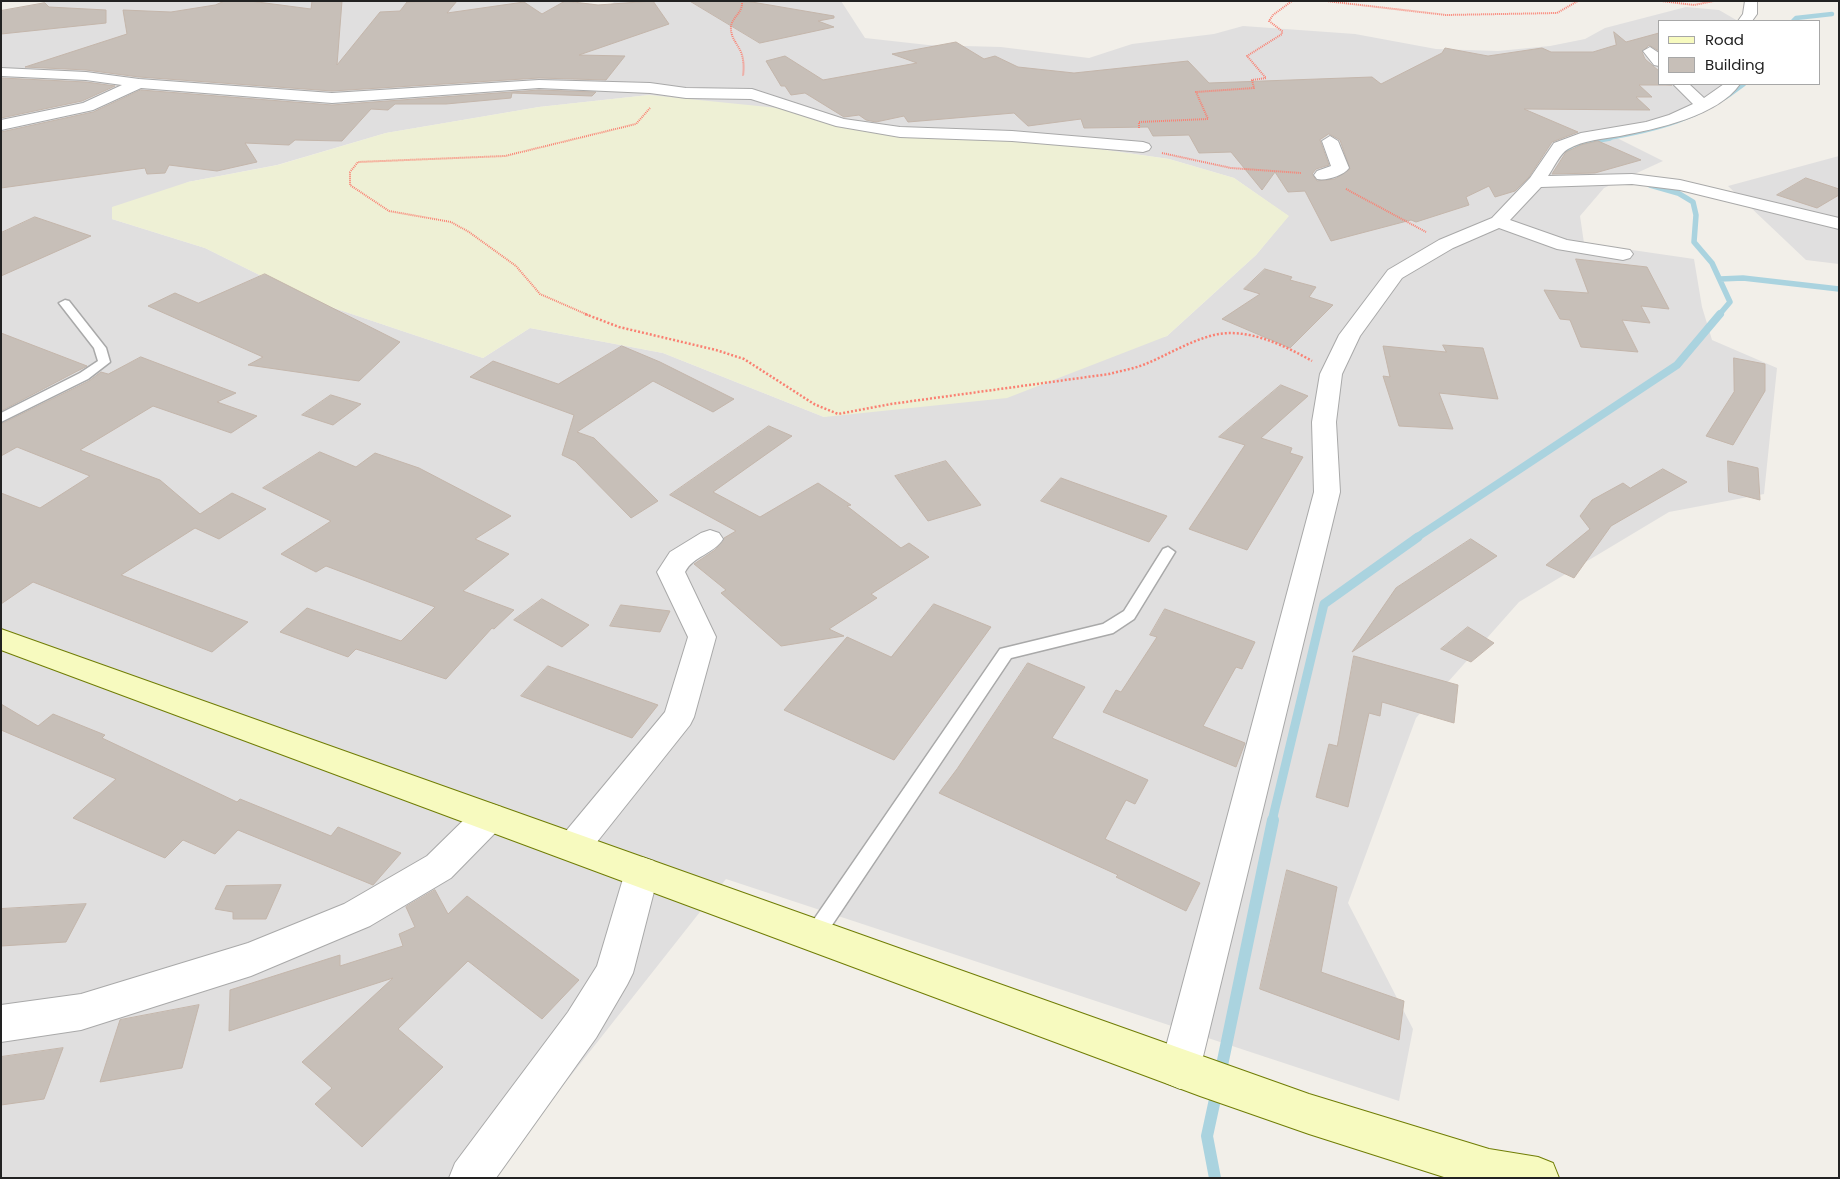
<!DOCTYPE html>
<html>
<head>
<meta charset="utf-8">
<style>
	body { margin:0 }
	#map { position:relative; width:1840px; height:1179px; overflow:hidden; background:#f2efe9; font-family:Poppins,sans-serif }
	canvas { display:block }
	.frame { position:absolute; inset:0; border:2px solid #222; pointer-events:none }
	.legend { position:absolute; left:1658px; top:20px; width:162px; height:65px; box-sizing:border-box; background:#fff; border:1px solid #a7a7a7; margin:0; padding:6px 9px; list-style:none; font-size:15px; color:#222 }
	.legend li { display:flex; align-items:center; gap:10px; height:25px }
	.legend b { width:25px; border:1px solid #a7a7a7 }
</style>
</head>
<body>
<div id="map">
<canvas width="1840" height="1179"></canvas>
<div class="frame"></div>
<ul class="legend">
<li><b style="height:6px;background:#f7fabf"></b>Road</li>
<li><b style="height:14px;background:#c7bfb8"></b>Building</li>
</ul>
</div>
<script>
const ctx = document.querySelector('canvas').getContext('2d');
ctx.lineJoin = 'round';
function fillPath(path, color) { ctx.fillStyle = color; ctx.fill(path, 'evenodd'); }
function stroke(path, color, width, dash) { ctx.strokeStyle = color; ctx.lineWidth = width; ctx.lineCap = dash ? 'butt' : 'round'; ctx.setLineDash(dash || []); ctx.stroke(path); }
const residential = new Path2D(`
	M 52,1 L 557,1 L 609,5 L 616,1 L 841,1 L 865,38 L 928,45 L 1001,47 L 1089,58 L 1132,44 L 1214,34 L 1243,26 L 1355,34 L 1436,49 L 1498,51 L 1550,46 L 1585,39 L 1605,28 L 1686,7 L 1719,10 L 1738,21 L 1659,21 L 1659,84 L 1724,84 L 1721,91 L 1693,113 L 1617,138 L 1663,161 L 1604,188 L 1580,216 L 1584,243 L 1694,259 L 1702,307 L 1712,340 L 1777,368 L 1764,494 L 1669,512 L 1519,602 L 1416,718 L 1348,903 L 1413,1029 L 1399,1101 L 726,879 L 490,1178 L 1,1178 L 1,10 ZM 649,95 L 932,132 L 1043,141 L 1169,159 L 1234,178 L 1288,216 L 1256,255 L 1167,336 L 824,417 L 663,353 L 530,328 L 483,358 L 310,300 L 205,248 L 112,219 L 188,182 L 277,165 L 386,133 L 539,107 Z
	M 1839,156 L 1839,264 L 1806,260 L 1728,186 Z`);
const farmland = new Path2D(`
	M 649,95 L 798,110 L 862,129 L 1043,141 L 1169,159 L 1234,178 L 1289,216 L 1256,255 L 1167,336 L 1007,398 L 824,417 L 663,353 L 530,328 L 483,358 L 310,300 L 205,248 L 112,219 L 112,207 L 188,182 L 278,165 L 386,133 L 539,107 Z`);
const streamFar4 = new Path2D(`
	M 1793,21 L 1796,18 L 1832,14
	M 1603,139 C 1657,130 1700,119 1744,84`);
const streamFar3 = new Path2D(`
	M 1573,160 L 1568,152 L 1571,145 L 1610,138
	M 1650,185 L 1678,193 L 1693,202 L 1696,215 L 1694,242 L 1712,263 L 1730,302 L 1719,315
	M 1720,279 L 1743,278 L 1839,289`);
const streamFar2 = new Path2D(`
	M 1416,538 L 1677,365 L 1720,314`);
const streamFar1 = new Path2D(`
	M 1272,821 L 1324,604 L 1418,537`);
const stream = new Path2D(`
	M 1220,1075 L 1273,820
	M 1215,1178 L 1207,1136 L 1217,1090`);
const building = new Path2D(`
	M 225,1 L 250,1 L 311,9 L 312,1 L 342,1 L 337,65 L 380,12 L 400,11 L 407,2 L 457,1 L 447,13 L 524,2 L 542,14 L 565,1 L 598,5 L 653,1 L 669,24 L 579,55 L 625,56 L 606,80 L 539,78 L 332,91 L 139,77 L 86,70 L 25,67 L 127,34 L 123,10 L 171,12 L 215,5 Z
	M 690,1 L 746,1 L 834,16 L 834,18 L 818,21 L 834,27 L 760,43 Z
	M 45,3 L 49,7 L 106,10 L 106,23 L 1,34 L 1,11 Z
	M 1614,32 L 1626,42 L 1659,33 L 1659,51 L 1649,45 L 1642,52 L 1645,59 L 1659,71 L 1659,84 L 1672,85 L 1639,85 L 1652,97 L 1636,97 L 1650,110 L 1524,109 L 1578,132 L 1552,142 L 1529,177 L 1515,191 L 1495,197 L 1489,186 L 1466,197 L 1469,205 L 1416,222 L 1411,220 L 1331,241 L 1305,191 L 1288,192 L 1275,172 L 1262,190 L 1231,152 L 1199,153 L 1189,135 L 1153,136 L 1148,127 L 1084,128 L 1081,119 L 1028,126 L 1014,113 L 908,122 L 904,116 L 876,122 L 866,120 L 859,115 L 844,117 L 805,93 L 791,95 L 785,86 L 781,86 L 766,61 L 785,56 L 823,80 L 917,63 L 892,54 L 956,42 L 984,59 L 995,56 L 1018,67 L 1074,73 L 1188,61 L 1209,83 L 1372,77 L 1381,84 L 1442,53 L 1445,48 L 1488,56 L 1542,48 L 1551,52 L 1593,52 L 1616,45 ZM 1329,134 L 1340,140 L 1350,169 L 1335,179 L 1317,181 L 1312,174 L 1316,169 L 1329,165 L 1320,140 Z
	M 1,78 L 86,82 L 115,86 L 82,101 L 1,118 Z
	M 141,90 L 332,105 L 539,90 L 596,92 L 592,96 L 512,93 L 511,98 L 446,104 L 395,104 L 388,110 L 371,109 L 342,141 L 295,140 L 289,145 L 245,143 L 257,162 L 217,171 L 169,165 L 165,173 L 147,174 L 145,168 L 1,188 L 1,132 L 93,112 Z
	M 1598,141 L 1641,160 L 1595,173 L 1552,174 L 1566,152 L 1581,145 Z
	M 1806,178 L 1839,189 L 1839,195 L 1817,208 L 1777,195 Z
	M 35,217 L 91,236 L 1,276 L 1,233 Z
	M 1576,259 L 1647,267 L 1669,309 L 1641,306 L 1650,323 L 1622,320 L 1638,352 L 1581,347 L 1570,320 L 1560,319 L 1544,290 L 1588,293 Z
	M 1265,269 L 1292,277 L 1290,280 L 1316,287 L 1309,297 L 1333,305 L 1290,348 L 1222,319 L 1260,294 L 1244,289 Z
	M 265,274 L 400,342 L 359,381 L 248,365 L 263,357 L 148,306 L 175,293 L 198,303 Z
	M 1,333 L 87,366 L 1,411 Z
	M 1443,345 L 1483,348 L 1498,399 L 1439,393 L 1453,429 L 1399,426 L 1383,376 L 1390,377 L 1383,346 L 1446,352 Z
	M 622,346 L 660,362 L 734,399 L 713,412 L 653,381 L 577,432 L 594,438 L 658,501 L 631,518 L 575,461 L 562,455 L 574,415 L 470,377 L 493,361 L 558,384 Z
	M 141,357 L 236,393 L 217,402 L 257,416 L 231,433 L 153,406 L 80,450 L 160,480 L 200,514 L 232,493 L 266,509 L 219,539 L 195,528 L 121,575 L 248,622 L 212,652 L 33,582 L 1,604 L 1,493 L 40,508 L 90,476 L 17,447 L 1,456 L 1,424 L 89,381 L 101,372 L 108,374 Z
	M 1734,358 L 1765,364 L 1765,391 L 1733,445 L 1706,436 L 1734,392 Z
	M 1281,385 L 1308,396 L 1261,438 L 1292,448 L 1290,453 L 1303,457 L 1247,550 L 1189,529 L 1245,445 L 1219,437 Z
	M 331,395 L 361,404 L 333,425 L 302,415 Z
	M 769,426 L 792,436 L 713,492 L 760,517 L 818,483 L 851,505 L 847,506 L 901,548 L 909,543 L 929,557 L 871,594 L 877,598 L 829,629 L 844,636 L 781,646 L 721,593 L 726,590 L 694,564 L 715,550 L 724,538 L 736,531 L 670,495 Z
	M 320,452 L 356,467 L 375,453 L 419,468 L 511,516 L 475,539 L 509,554 L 463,591 L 514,610 L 494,629 L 492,628 L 446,679 L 356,649 L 348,657 L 280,632 L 307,608 L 401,641 L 435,607 L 326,566 L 316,572 L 281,554 L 331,521 L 263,488 Z
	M 946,461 L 981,505 L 928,521 L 895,476 Z
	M 1728,461 L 1758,468 L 1760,500 L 1729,492 Z
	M 1663,469 L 1687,482 L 1611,526 L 1574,578 L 1546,565 L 1590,529 L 1580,516 L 1592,500 L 1623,483 L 1630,488 Z
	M 1061,478 L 1167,516 L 1149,542 L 1041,501 Z
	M 1471,539 L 1497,556 L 1352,652 L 1396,588 Z
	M 542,599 L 589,625 L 562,647 L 514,620 Z
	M 934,604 L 991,627 L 894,760 L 784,710 L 847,637 L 891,657 Z
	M 621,605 L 670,611 L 660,632 L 610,626 Z
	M 1165,609 L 1255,642 L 1242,669 L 1236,667 L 1203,726 L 1245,743 L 1236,767 L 1103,712 L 1116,690 L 1121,692 L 1157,637 L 1150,635 Z
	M 1468,627 L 1494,643 L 1471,662 L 1441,649 Z
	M 1354,656 L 1458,685 L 1454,723 L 1382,702 L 1380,716 L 1369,713 L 1348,807 L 1316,797 L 1329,744 L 1337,746 Z
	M 1028,663 L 1085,687 L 1052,738 L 1148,780 L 1135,804 L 1126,800 L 1105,839 L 1200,883 L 1186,911 L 1116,877 L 1118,875 L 939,793 L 957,769 Z
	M 548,666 L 658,705 L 632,738 L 521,696 Z
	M 1,704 L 38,726 L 53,714 L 105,735 L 102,738 L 237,802 L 240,799 L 331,836 L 338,827 L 401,853 L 373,885 L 238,830 L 215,854 L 183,840 L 165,858 L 73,818 L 116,779 L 1,730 Z
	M 1287,870 L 1337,887 L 1321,972 L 1404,1001 L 1399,1040 L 1260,989 Z
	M 281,885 L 266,919 L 233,919 L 233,912 L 215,909 L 226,886 Z
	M 435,890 L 448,914 L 467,896 L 579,980 L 542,1019 L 468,961 L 398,1029 L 443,1067 L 362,1147 L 315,1104 L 332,1088 L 302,1062 L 393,978 L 229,1031 L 230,990 L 340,955 L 340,966 L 403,946 L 399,934 L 415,927 L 406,907 Z
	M 86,904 L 66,942 L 1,946 L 1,909 Z
	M 199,1005 L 182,1068 L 100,1082 L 120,1020 Z
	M 63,1048 L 44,1099 L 1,1105 L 1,1057 Z`);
const pathFar1 = new Path2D(`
	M 742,1 C 743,13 733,16 731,26 C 730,37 737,43 741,52 C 744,60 744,68 743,76
	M 1326,1 L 1446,15 L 1557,13 L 1578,1
	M 1661,1 L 1694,5 L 1714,1
	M 1139,128 L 1139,122 L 1208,119 L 1196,92 L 1254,88 L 1252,80 L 1266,78 L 1247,56 L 1282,34 L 1282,31 L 1269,21 L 1273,15 L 1292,1
	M 1162,153 L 1231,168 L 1301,173
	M 1346,189 L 1426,232
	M 588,315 L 540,294 L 516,266 L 469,232 L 451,222 L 389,211 L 350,185 L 350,172 L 358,162 L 505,156 L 636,124 L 650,108`);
const path = new Path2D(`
	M 585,314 L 619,327 L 716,350 L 744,359 L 814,404 L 838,414 L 891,404 L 1109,374 C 1120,371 1132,369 1143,365 C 1166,356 1189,341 1214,335 C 1246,327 1284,345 1312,361`);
const lane = new Path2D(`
	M 65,300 L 69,301 L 106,348 L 110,362 L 88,379 L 1,422 L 1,413 L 80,373 L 98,361 L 94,348 L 59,303 Z
	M 1168,547 L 1175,552 L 1134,619 L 1113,633 L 1011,658 L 822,940 L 815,943 L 808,940 L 805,934 L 808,928 L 1000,649 L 1103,624 L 1124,611 L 1163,549 Z`);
const street = new Path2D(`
	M 1745,1 L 1757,1 L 1757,14 L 1752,21 L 1738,21 L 1743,14 Z
	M 1650,47 L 1659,53 L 1659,66 L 1654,65 L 1643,51 Z
	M 1,68 L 86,72 L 139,79 L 332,93 L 539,80 L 650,83 L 686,88 L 752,89 L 844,119 L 900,127 L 1012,131 L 1143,142 L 1149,144 L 1151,147 L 1149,150 L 1143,152 L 1012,141 L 900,137 L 836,126 L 751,99 L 686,98 L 650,93 L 539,88 L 332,103 L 141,88 L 93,110 L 1,130 L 1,120 L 83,103 L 122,85 L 86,80 L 1,76 Z
	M 1673,84 L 1689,84 L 1704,98 L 1724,84 L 1740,84 C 1718,116 1656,129 1620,136 C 1603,139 1584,140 1568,149 C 1560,153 1553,169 1548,176 L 1632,174 L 1680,180 L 1839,218 L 1839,229 L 1680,190 L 1632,184 L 1541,187 L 1510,220 L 1567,240 L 1630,250 L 1633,254 L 1630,258 L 1623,260 L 1557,249 L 1499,228 L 1453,248 L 1402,278 L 1360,336 L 1342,374 L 1336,422 L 1340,492 L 1200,1069 L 1194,1083 L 1180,1089 L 1166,1083 L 1160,1069 L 1314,492 L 1312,422 L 1320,374 L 1339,335 L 1388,270 L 1439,240 L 1492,218 L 1530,178 L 1554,143 L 1581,133 L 1646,122 L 1669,115 L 1693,104 Z
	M 1330,136 L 1338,141 L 1349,168 C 1343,176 1326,181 1317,179 L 1314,175 L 1317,171 L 1331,166 L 1322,141 Z
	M 710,530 L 719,533 L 723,539 C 714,554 693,556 685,572 L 716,637 L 694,717 L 690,725 L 585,857 L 573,862 L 561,857 L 556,847 L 561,837 L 665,712 L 688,637 L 657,572 L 670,552 L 701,533 Z
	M 489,803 L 501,807 L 506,817 L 501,827 L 451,878 L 370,926 L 251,976 L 81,1030 L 1,1042 L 1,1005 L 81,994 L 248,943 L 344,904 L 427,856 L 477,807 Z
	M 642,857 L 654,861 L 659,872 L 633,973 L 627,985 L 596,1038 L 496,1178 L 449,1178 L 455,1163 L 568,1012 L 597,966 L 625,872 L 630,861 Z`);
const secondary = new Path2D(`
	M 1,629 L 1309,1094 L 1489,1149 L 1538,1157 L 1553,1163 L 1559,1178 L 1447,1178 L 1309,1134 L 1200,1096 L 1,650 Z`);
fillPath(residential, '#e0dfdf');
fillPath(farmland, '#eef0d5');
stroke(streamFar4, '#aad3df', 4.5);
stroke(streamFar3, '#aad3df', 5.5);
stroke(streamFar2, '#aad3df', 8);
stroke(streamFar1, '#aad3df', 9);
stroke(stream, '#aad3df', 12);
fillPath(building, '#c7bfb8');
stroke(building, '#c4b6ab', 1);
stroke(lane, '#a9a9a9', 3);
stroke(street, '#a9a9a9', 2);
stroke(secondary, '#707d05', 2);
stroke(pathFar1, '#fa8072', 2, [1, 1]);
stroke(path, '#fa8072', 2.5, [2, 2]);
fillPath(lane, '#fff');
fillPath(street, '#fff');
fillPath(secondary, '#f7fabf');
</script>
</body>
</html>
